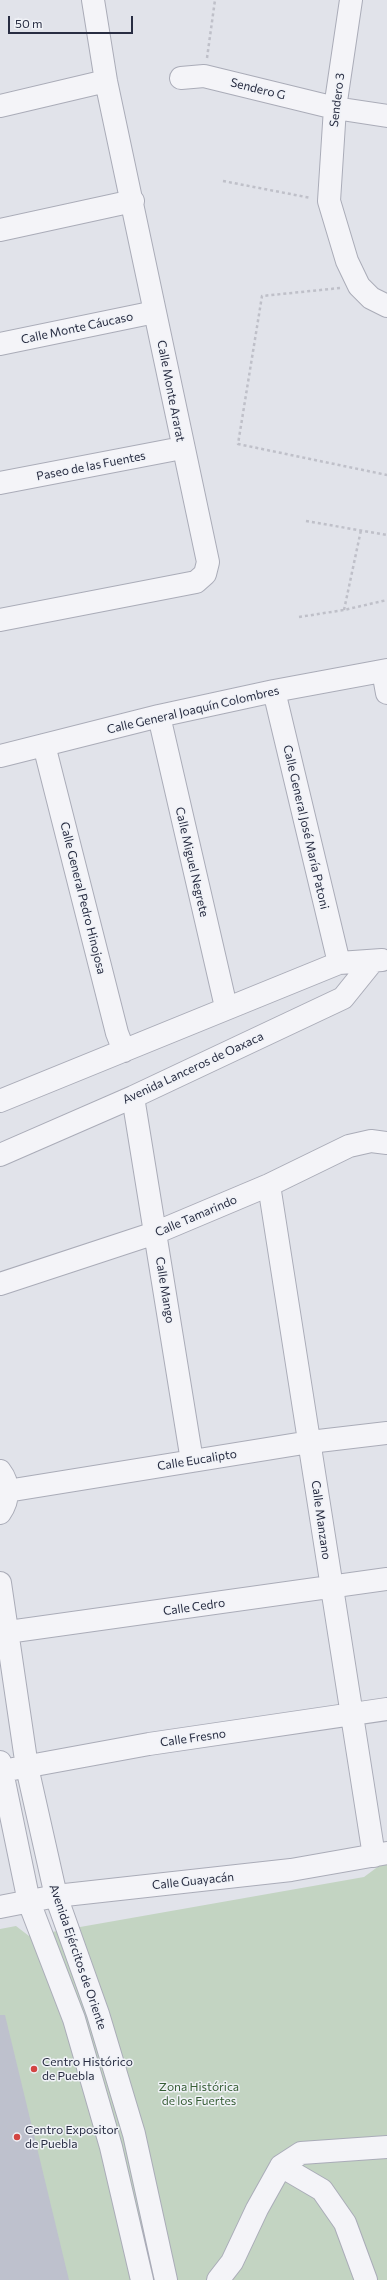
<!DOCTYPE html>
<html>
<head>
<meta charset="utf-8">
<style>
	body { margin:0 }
	#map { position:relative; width:387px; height:2280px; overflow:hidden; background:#e1e3ea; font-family:Commissioner,sans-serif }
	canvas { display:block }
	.scale { position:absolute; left:8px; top:16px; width:125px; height:18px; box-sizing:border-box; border:2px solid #282d42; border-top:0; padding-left:5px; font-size:12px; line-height:14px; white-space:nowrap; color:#282d42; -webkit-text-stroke:3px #f0f2f7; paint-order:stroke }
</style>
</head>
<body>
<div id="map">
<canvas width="387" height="2280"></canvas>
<div class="scale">50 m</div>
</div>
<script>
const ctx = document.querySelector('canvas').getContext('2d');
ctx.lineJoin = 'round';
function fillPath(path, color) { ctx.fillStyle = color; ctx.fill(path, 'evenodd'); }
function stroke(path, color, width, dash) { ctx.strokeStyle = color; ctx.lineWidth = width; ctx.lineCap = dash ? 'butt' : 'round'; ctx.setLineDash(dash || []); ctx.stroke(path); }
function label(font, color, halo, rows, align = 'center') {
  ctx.font = font + ' Commissioner,sans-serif'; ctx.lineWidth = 3; ctx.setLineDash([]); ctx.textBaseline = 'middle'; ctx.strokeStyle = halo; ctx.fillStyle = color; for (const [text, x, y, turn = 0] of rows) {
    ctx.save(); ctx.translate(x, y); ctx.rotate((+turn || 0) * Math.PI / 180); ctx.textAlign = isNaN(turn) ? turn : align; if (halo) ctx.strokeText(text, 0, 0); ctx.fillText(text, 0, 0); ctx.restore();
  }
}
const green = new Path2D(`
	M 387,1860 L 387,2280 L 0,2280 L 0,1929 L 16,1926 L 29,1936 L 364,1877 Z`);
const building = new Path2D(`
	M 0,2015 L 5,2015 L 69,2280 L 0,2280 Z`);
const path = new Path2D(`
	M 207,58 L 215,0
	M 223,181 L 311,198
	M 340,288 L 262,296 L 238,444 L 387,475
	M 306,521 L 387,535
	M 344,610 L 361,530
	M 299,617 L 344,610 L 387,600`);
const minor = new Path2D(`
	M 351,0 L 335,108 L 329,201 L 347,261 L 359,286 L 371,298 L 387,306
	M 181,78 L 204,76 L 335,108 L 387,116
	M 0,106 L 106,81
	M 0,230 L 133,201
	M 0,344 L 155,312
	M 0,483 L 182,448
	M 0,620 L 196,582 L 205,574 L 208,562 L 106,81 L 93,0
	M 383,671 L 387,693
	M 274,691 L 339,963
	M 159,716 L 226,1007
	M 44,745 L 117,1033 L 124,1051
	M 0,756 L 159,716 L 274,691 L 387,670
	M 133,1097 L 192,1461
	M 0,1101 L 339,963 L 382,960
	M 0,1155 L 133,1097 L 343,998 L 372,962
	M 269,1185 L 374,1856
	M 0,1284 L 155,1233 L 269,1185 L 349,1146 L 371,1141 L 387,1143
	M 0,1471 C 10,1484 9,1500 0,1513
	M 7,1491 L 310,1442 L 387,1433
	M 0,1583 L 27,1767 L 56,1896 L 98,2014 L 134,2134 L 166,2280
	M 0,1633 L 387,1579
	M 0,1762 L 29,1902 L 74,2019 L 111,2147 L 142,2280
	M 13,1769 L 149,1744 L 387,1709
	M 0,1907 L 56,1896 L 291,1870 L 387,1853
	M 281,2166 L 301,2153 L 387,2147
	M 218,2280 L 232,2262 L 257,2209 L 281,2166 L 322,2190 L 345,2223 L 366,2280`);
const markers = [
	[34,2069,4,"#d34542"],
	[17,2137,4,"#d34542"]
];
const streetNames = [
	["Sendero G",258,89,14],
	["Sendero 3",337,100,-83],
	["Calle Monte Cáucaso",77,328,-12],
	["Calle Monte Ararat",171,391,79],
	["Paseo de las Fuentes",91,466,-11],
	["Calle General Joaquín Colombres",193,710,-13],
	["Calle General José María Patoni",306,827,77],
	["Calle Miguel Negrete",192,862,77],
	["Calle General Pedro Hinojosa",83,898,76],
	["Avenida Lanceros de Oaxaca",193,1068,-25],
	["Calle Tamarindo",196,1216,-23],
	["Calle Mango",165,1290,81],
	["Calle Eucalipto",197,1460,-9],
	["Calle Manzano",321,1520,82],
	["Calle Cedro",194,1607,-8],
	["Calle Fresno",193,1738,-8],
	["Calle Guayacán",193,1881,-6],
	["Avenida Ejércitos de Oriente",78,1957,71]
];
const poiNames = [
	["Centro Histórico",42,2062],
	["de Puebla",42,2076],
	["Centro Expositor",25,2130],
	["de Puebla",25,2144]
];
const parkNames = [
	["Zona Histórica",199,2087],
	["de los Fuertes",199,2101]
];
fillPath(green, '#c3d4c2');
fillPath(building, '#bec1cd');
stroke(minor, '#aaacb8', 24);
stroke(path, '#bfc0c9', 2.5, [3, 3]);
stroke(minor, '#f4f4f8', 22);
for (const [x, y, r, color] of markers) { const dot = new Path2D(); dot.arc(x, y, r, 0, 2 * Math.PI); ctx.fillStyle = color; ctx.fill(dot); stroke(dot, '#f0f2f7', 1.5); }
label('12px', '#282d42', '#f0f2f7', streetNames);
label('12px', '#282d42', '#f0f2f7', poiNames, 'left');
label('12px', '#365e35', '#f0f2f7', parkNames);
</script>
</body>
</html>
